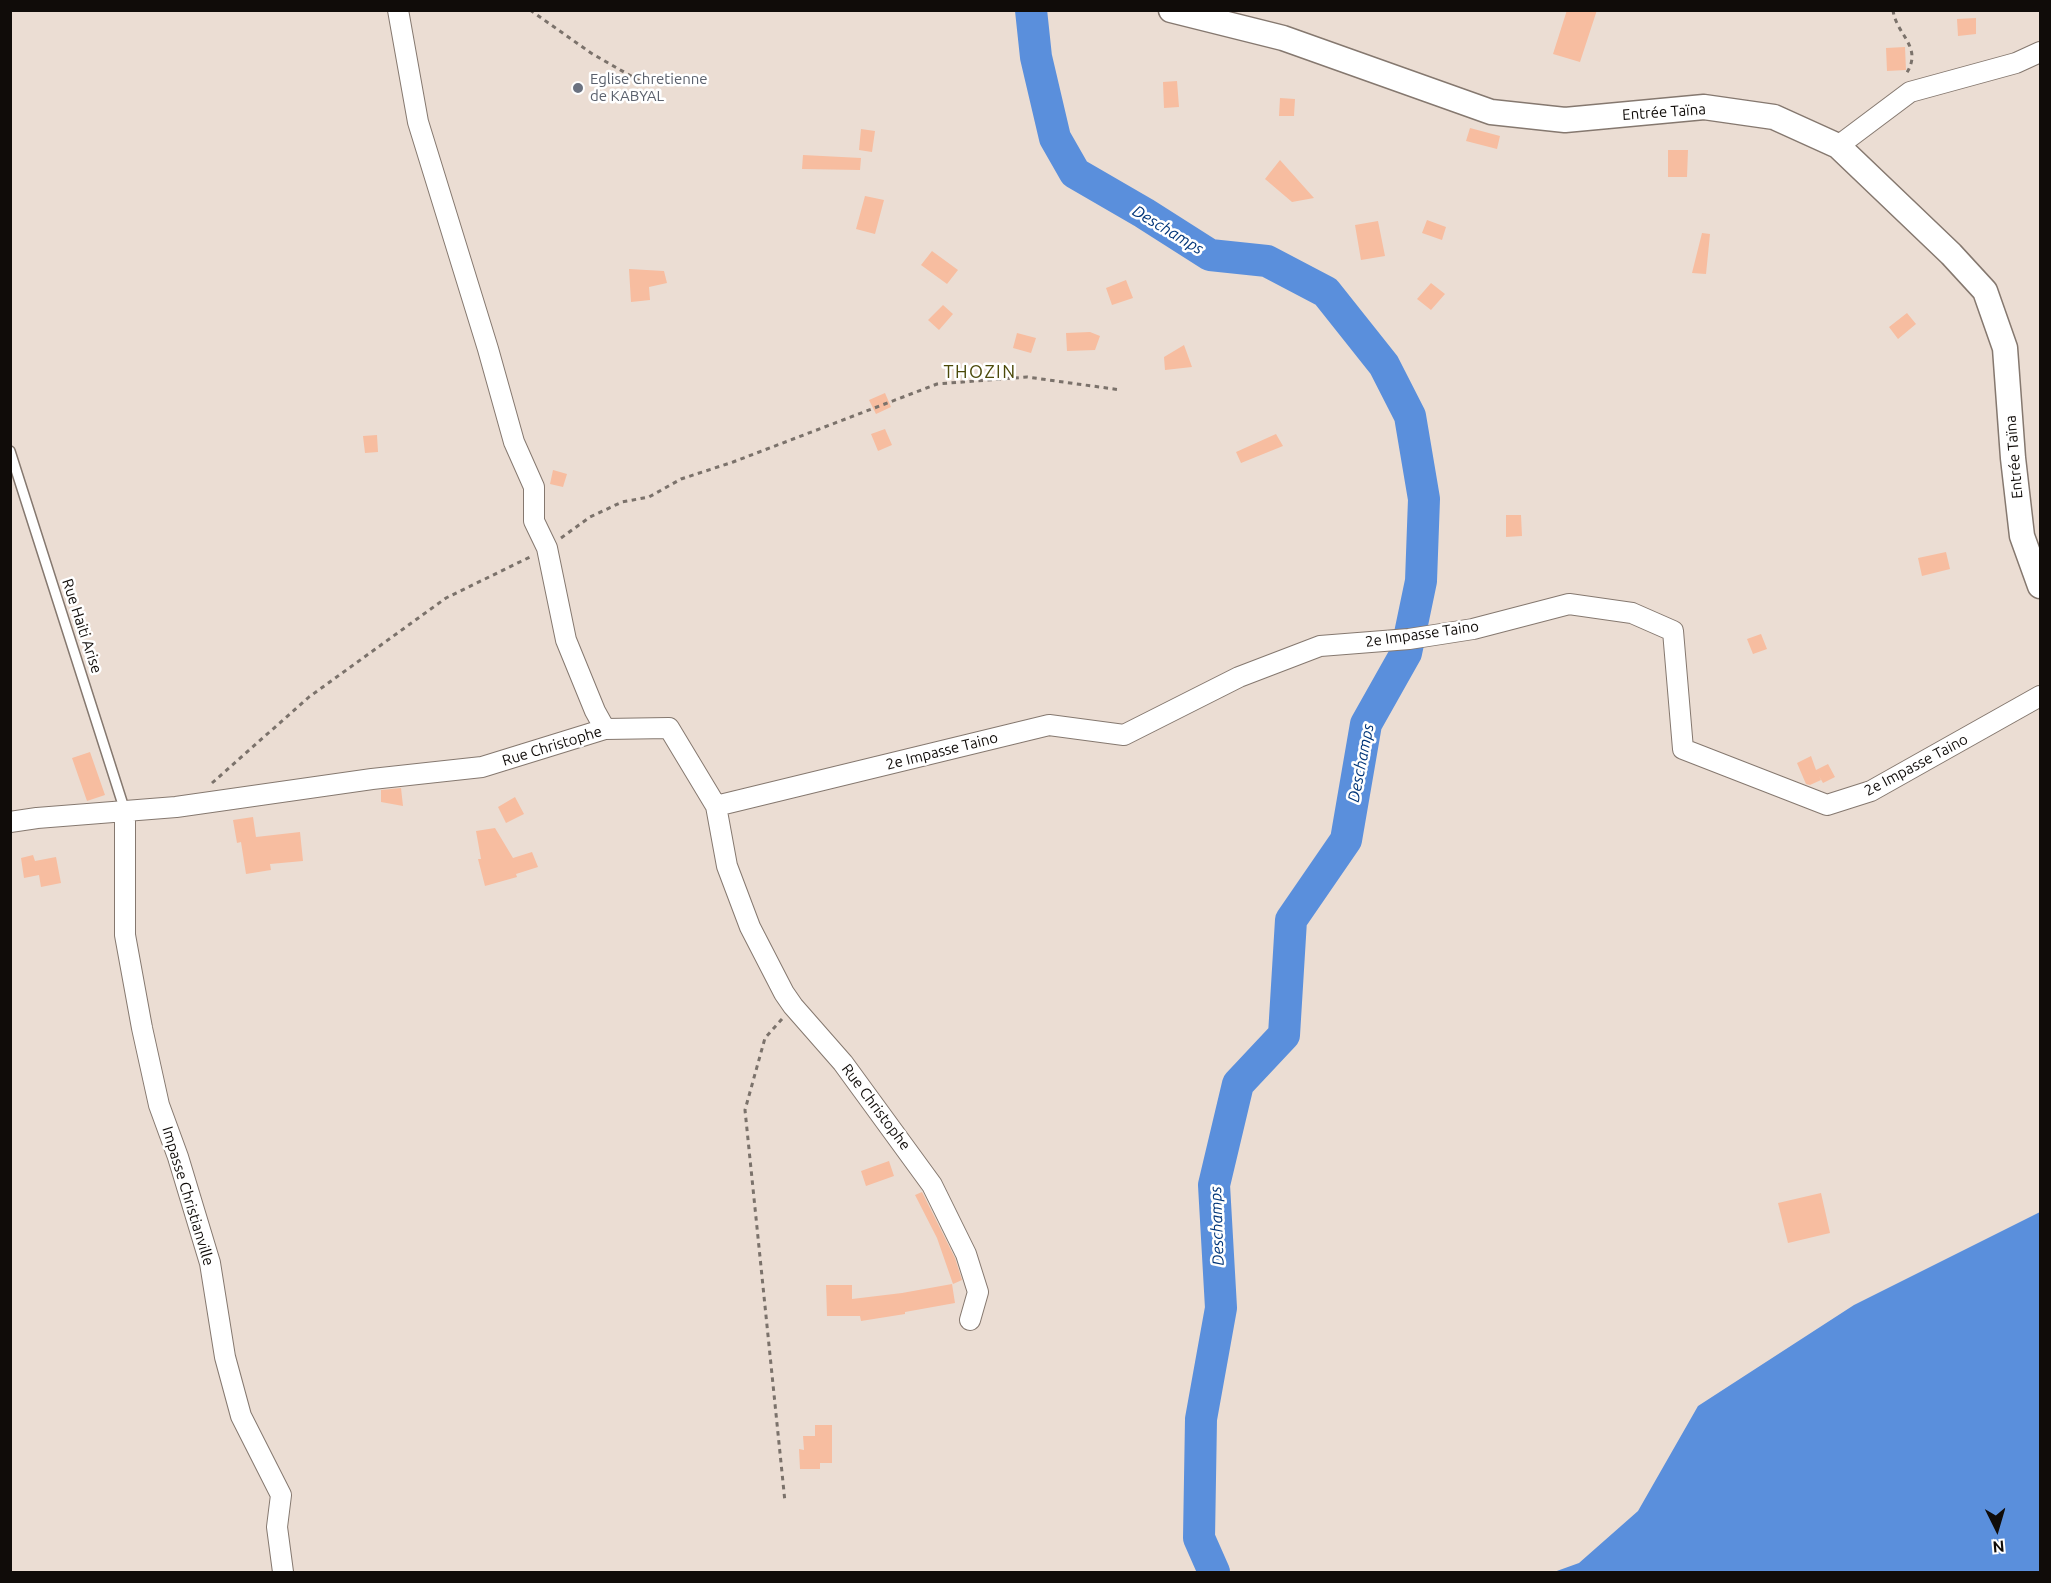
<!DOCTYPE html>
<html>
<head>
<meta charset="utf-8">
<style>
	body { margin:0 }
	#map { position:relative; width:2051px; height:1583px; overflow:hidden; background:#ebddd3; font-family:Ubuntu,sans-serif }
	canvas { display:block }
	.frame { position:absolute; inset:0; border:12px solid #100c09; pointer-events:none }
	.north { position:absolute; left:1967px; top:1499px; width:60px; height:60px; -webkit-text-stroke:4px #fff; paint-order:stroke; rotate:175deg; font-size:16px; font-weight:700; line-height:24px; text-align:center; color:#100c09 }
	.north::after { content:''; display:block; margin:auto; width:21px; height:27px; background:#100c09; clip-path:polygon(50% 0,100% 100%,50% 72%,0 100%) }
</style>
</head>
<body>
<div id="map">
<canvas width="2051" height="1583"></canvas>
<div class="frame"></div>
<div class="north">N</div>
</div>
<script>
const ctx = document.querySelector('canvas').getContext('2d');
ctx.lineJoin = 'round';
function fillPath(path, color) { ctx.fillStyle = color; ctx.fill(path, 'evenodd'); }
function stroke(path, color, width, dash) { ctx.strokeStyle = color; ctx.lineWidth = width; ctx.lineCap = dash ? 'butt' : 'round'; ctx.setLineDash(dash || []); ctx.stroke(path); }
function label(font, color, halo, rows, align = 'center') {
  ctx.font = font + ' Ubuntu,sans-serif'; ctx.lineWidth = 5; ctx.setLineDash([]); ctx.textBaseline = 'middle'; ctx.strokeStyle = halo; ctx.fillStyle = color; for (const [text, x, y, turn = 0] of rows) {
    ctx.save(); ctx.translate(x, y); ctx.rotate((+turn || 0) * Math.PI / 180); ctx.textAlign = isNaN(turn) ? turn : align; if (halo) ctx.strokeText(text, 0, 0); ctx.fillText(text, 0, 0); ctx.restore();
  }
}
const water = new Path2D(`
	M 2040,1212 L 2040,1572 L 1554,1572 L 1579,1563 L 1638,1511 L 1698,1406 L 1854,1305 Z`);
const river = new Path2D(`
	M 1031,10 L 1036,57 L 1055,138 L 1075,173 L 1144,213 L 1210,255 L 1267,261 L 1326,292 L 1384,365 L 1410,416 L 1424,499 L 1421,581 L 1406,653 L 1366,724 L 1346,840 L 1291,920 L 1284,1035 L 1238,1084 L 1214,1185 L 1221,1308 L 1201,1419 L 1199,1538 L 1214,1572`);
const building = new Path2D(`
	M 1567,10 L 1597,10 L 1580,62 L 1553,54 Z
	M 1976,18 L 1976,34 L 1958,36 L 1957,19 Z
	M 1905,47 L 1906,70 L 1887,71 L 1886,48 Z
	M 1177,81 L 1179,107 L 1164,108 L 1163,82 Z
	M 1280,98 L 1295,99 L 1294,116 L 1279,116 Z
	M 1470,128 L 1500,136 L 1497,149 L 1466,141 Z
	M 861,129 L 875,131 L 872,152 L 859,150 Z
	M 1668,150 L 1688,150 L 1687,177 L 1668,177 Z
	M 803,155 L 861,158 L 860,170 L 802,169 Z
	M 1280,160 L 1314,198 L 1292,202 L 1265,179 Z
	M 865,196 L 884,200 L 875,234 L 856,229 Z
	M 1427,220 L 1446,227 L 1442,240 L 1422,233 Z
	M 1378,221 L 1385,256 L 1361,260 L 1355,225 Z
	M 1702,233 L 1710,234 L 1706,274 L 1692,273 Z
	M 932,251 L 958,270 L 947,284 L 921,265 Z
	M 629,269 L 664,271 L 667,283 L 649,287 L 650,300 L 631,302 Z
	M 1126,280 L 1133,298 L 1112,305 L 1106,288 Z
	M 1431,283 L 1445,294 L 1431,310 L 1417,299 Z
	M 943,305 L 953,314 L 939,330 L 928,320 Z
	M 1907,313 L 1916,324 L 1898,339 L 1889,327 Z
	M 1090,332 L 1100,336 L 1095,350 L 1067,351 L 1066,333 Z
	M 1017,333 L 1036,338 L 1031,353 L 1013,348 Z
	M 1184,345 L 1192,367 L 1165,370 L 1164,357 Z
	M 885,393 L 891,407 L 876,414 L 869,400 Z
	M 885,429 L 892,445 L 878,451 L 871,434 Z
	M 1276,434 L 1283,446 L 1241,463 L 1236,452 Z
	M 377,435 L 378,452 L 365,453 L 363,436 Z
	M 553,470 L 567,474 L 563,487 L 550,484 Z
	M 1506,515 L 1521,515 L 1522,536 L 1506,537 Z
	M 1946,552 L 1950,569 L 1922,576 L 1918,558 Z
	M 1761,634 L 1767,649 L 1753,654 L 1747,639 Z
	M 90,752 L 105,795 L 87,801 L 72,758 Z
	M 1811,756 L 1816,770 L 1828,764 L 1835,777 L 1823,783 L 1819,776 L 1821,780 L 1810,785 L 1806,784 L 1797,763 Z
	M 401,788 L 403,806 L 381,802 L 381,790 Z
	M 515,797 L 524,814 L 506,823 L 498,807 Z
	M 253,817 L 256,837 L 300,832 L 303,861 L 270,864 L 271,870 L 246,874 L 241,842 L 237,843 L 233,820 Z
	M 495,828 L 513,858 L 532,852 L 538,867 L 516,874 L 517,877 L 485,886 L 478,859 L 481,859 L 476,831 Z
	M 33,855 L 35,861 L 56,857 L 61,883 L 41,887 L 39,875 L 24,878 L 21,858 Z
	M 889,1161 L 894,1176 L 866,1186 L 861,1171 Z
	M 922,1192 L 955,1258 L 962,1280 L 953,1284 L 937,1238 L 915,1195 Z
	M 1821,1193 L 1830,1233 L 1788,1243 L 1778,1203 Z
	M 952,1284 L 955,1303 L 905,1312 L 905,1314 L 861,1321 L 860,1316 L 827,1316 L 826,1285 L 852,1285 L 852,1299 L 902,1293 Z
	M 815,1425 L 832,1425 L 832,1463 L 820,1463 L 820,1469 L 800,1469 L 799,1449 L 804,1450 L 803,1436 L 815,1436 Z`);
const path = new Path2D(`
	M 530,10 L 591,53 L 643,83
	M 1893,10 C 1896,35 1924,47 1906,74
	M 561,538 L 590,517 L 622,502 L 649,497 L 681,479 L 733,462 L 937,384 L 1027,377 L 1121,390
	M 212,783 L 309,697 L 446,598 L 530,557
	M 782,1019 L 765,1038 L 745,1110 L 785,1502`);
const service = new Path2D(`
	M 10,451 L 125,811`);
const minor = new Path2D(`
	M 398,10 L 418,122 L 488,349 L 514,442 L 534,487 L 534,521 L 547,548 L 566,640 L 595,711 L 605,729
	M 1838,146 L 1910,92 L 2016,63 L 2040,52
	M 716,806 L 1049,725 L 1124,735 L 1239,677 L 1320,646 L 1409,639 L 1473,629 L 1569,604 L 1632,613 L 1673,631 L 1683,749 L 1827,805 L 1871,791 L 2040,696
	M 125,811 L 125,935 L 142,1028 L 159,1105 L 178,1157 L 210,1263 L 225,1357 L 241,1416 L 281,1495 L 277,1527 L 283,1572
	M 10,822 L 37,818 L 176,807 L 372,779 L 482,767 L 605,729 L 669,728 L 716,806 L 727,866 L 750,927 L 784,993 L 793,1006 L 843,1063 L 932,1185 L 966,1254 L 978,1292 L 970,1320`);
const tertiary = new Path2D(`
	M 1171,10 L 1283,38 L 1491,112 L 1565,120 L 1704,107 L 1774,117 L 1838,146 L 1951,254 L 1985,291 L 2005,348 L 2013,458 L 2022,536 L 2040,586`);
const markers = [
	[578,88,6,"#6b7280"]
];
const worshipNames = [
	["Eglise Chretienne",590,79],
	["de KABYAL",590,96]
];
const streetNames = [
	["Entrée Taïna",1664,112,-4],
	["Entrée Taïna",2014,457,-95],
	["Rue Haiti Arise",82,626,72],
	["2e Impasse Taino",1422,634,-8],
	["Rue Christophe",552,746,-17],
	["2e Impasse Taino",942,751,-14],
	["2e Impasse Taino",1916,765,-28],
	["Rue Christophe",876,1107,53],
	["Impasse Christianville",188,1196,73]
];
const waterNames = [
	["Deschamps",1168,230,31],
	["Deschamps",1361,763,-79],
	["Deschamps",1217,1226,-92]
];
const quarterNames = [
	["THOZIN",980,372]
];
fillPath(water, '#5a8fdc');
stroke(river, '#5a8fdc', 32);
fillPath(building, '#f7bda0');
stroke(service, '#85786f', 12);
stroke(minor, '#85786f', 22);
stroke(tertiary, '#85786f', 27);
stroke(path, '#7b726b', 3, [4.5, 4.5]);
stroke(service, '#fff', 9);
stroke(minor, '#fff', 20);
stroke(tertiary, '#fff', 24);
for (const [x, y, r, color] of markers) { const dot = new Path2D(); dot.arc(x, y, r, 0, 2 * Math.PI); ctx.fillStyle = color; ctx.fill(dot); stroke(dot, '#fff', 2); }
label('15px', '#5b616d', '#fff', worshipNames, 'left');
label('15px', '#100c09', '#fff', streetNames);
label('italic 16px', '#003579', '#fff', waterNames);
ctx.letterSpacing = '1.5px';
label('18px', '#4b4909', '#fff', quarterNames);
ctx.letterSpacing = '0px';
</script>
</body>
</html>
